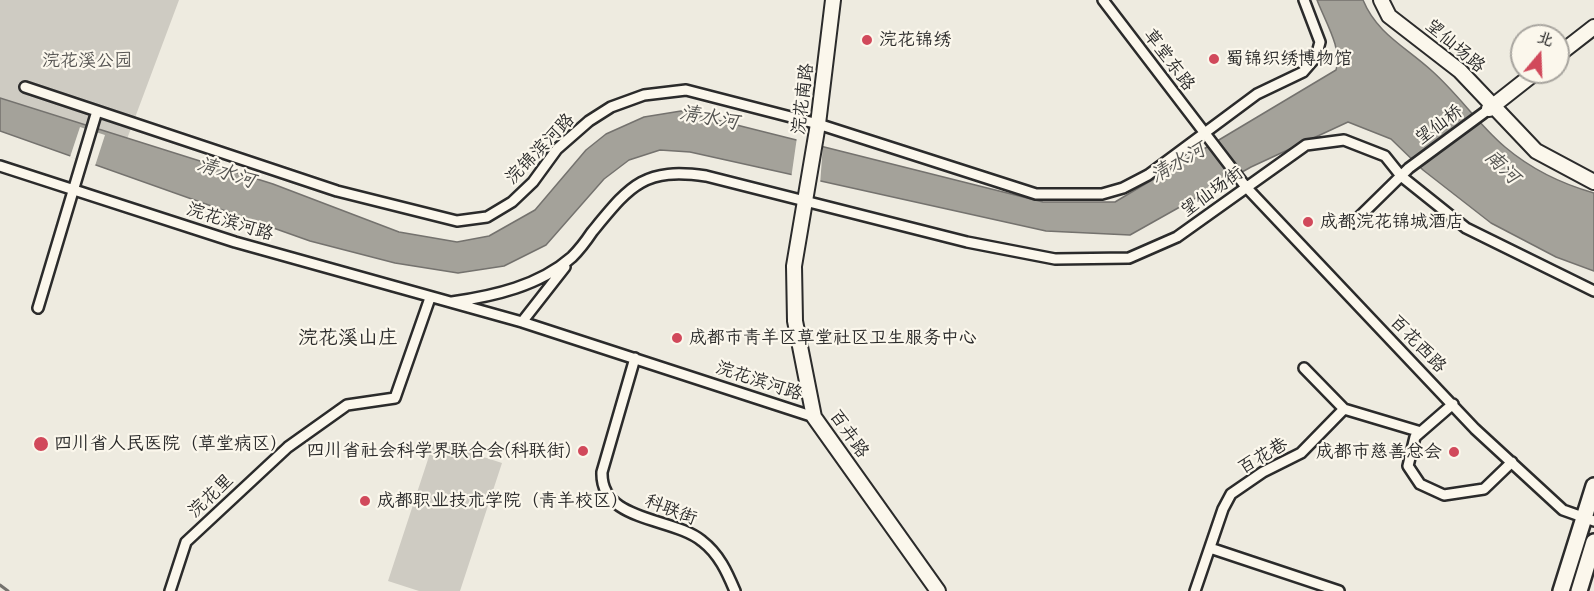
<!DOCTYPE html>
<html>
<head>
<meta charset="utf-8">
<style>
	body { margin:0 }
	#map { position:relative; width:1594px; height:591px; overflow:hidden; background:#eeebe0; font-family:"Comic Neue","LXGW WenKai TC",sans-serif }
	canvas { display:block }
	.north { position:absolute; left:1510px; top:24px; width:60px; height:60px; box-sizing:border-box; background:#fbf7ec; border:2px solid #a8a59f; border-radius:50%; rotate:19deg; font-size:16px; font-weight:700; line-height:24px; text-align:center; color:#2b2b2b }
	.north::after { content:''; display:block; margin:auto; width:21px; height:27px; background:#d1495b; clip-path:polygon(50% 0,100% 100%,50% 72%,0 100%) }
</style>
</head>
<body>
<div id="map">
<canvas width="1594" height="591"></canvas>
<div class="north">北</div>
</div>
<script>
const ctx = document.querySelector('canvas').getContext('2d');
ctx.lineJoin = 'round';
function fillPath(path, color) { ctx.fillStyle = color; ctx.fill(path, 'evenodd'); }
function stroke(path, color, width, dash) { ctx.strokeStyle = color; ctx.lineWidth = width; ctx.lineCap = dash ? 'butt' : 'round'; ctx.setLineDash(dash || []); ctx.stroke(path); }
function label(font, color, halo, rows, align = 'center') {
  ctx.font = font + ' "Comic Neue","LXGW WenKai TC",sans-serif'; ctx.lineWidth = 4.5; ctx.setLineDash([]); ctx.textBaseline = 'middle'; ctx.strokeStyle = halo; ctx.fillStyle = color; for (const [text, x, y, turn = 0] of rows) {
    ctx.save(); ctx.translate(x, y); ctx.rotate((+turn || 0) * Math.PI / 180); ctx.textAlign = isNaN(turn) ? turn : align; if (halo) ctx.strokeText(text, 0, 0); ctx.fillText(text, 0, 0); ctx.restore();
  }
}
const green = new Path2D(`
	M 0,0 L 179,0 L 127,139 L 0,98 Z
	M 434,441 L 502,463 L 460,591 L 419,591 L 388,581 Z`);
const water = new Path2D(`
	M 1317,0 L 1363,0 C 1377,34 1406,47 1432,71 C 1458,94 1478,124 1505,147 C 1531,169 1562,184 1594,193 L 1594,271 L 1556,257 L 1491,223 L 1423,170 L 1391,139 L 1348,122 L 1251,167 L 1130,235 L 1046,231 L 690,152 L 660,150 L 629,160 L 604,179 L 546,245 L 504,266 L 458,273 L 395,263 L 310,241 L 0,131 L 0,98 L 273,184 L 399,232 L 457,242 L 489,236 L 535,210 L 586,150 L 606,134 L 644,117 L 681,111 L 1043,202 L 1115,202 L 1336,70 C 1343,50 1325,21 1317,0 Z`);
const pier = new Path2D(`
	M 80,127 L 105,135 L 95,166 L 70,157 Z
	M 797,137 L 823,144 L 820,185 L 791,179 Z`);
const stream = new Path2D(`
	M 0,585 L 8,591`);
const street = new Path2D(`
	M 1103,0 L 1246,187 L 1475,429 L 1563,510 L 1594,521
	M 25,87 L 337,191 L 457,221 L 487,217 L 512,202 L 533,182 L 557,149 L 589,121 L 611,107 L 644,95 L 686,90 L 818,124 L 1036,194 L 1102,194 L 1123,188 L 1148,175 L 1257,94 L 1303,72 L 1316,57 L 1320,42 L 1304,0
	M 0,166 L 235,242 L 522,322 L 814,417
	M 1353,223 L 1409,168 L 1489,109
	M 452,302 C 494,296 539,286 572,257 C 579,250 586,241 592,232 C 630,186 643,167 706,176 L 967,242 L 1055,259 L 1129,258 L 1177,237 L 1306,145 L 1344,140 L 1385,156 L 1401,176 L 1466,228 L 1594,291
	M 38,308 L 97,111
	M 522,322 L 565,267
	M 635,358 L 602,472 C 600,522 673,517 702,541 C 719,554 727,572 735,591
	M 1304,368 L 1344,409
	M 1453,404 L 1415,437 L 1408,466 L 1420,484 L 1444,495 L 1484,489 L 1512,462
	M 1210,548 L 1339,591
	M 170,591 L 186,542 L 288,447 L 347,405 L 395,398 L 430,298
	M 1195,591 L 1223,509 L 1231,494 L 1263,472 L 1301,453 L 1344,409 L 1421,432`);
const secondary = new Path2D(`
	M 833,0 L 818,124 L 794,266 L 795,321 L 814,417 L 938,591
	M 1381,0 L 1389,16 L 1460,71 L 1536,151 L 1594,182
	M 1558,55 L 1594,27
	M 1489,109 L 1536,72`);
const primary = new Path2D(`
	M 1561,591 L 1594,486
	M 1579,591 L 1594,542`);
const markers = [
	[867,40,6,"#d1495b"],
	[1214,59,6,"#d1495b"],
	[1308,222,6,"#d1495b"],
	[677,338,6,"#d1495b"],
	[41,444,8,"#d1495b"],
	[583,451,6,"#d1495b"],
	[1454,452,6,"#d1495b"],
	[365,501,6,"#d1495b"]
];
const poiNames = [
	["浣花锦绣",879,40],
	["蜀锦织绣博物馆",1226,59],
	["成都浣花锦城酒店",1320,222],
	["成都市青羊区草堂社区卫生服务中心",689,338],
	["四川省人民医院（草堂病区）",54,444],
	["四川省社会科学界联合会(科联街)",571,451,"right"],
	["成都市慈善总会",1442,452,"right"],
	["成都职业技术学院（青羊校区）",377,501]
];
const streetNames = [
	["望仙场路",1455,46,40],
	["草堂东路",1169,60,53],
	["浣花南路",803,99,-83],
	["望仙桥",1439,125,-36],
	["浣锦滨河路",540,149,-46],
	["望仙场街",1212,192,-36],
	["浣花滨河路",230,222,17],
	["百花西路",1418,344,46],
	["浣花滨河路",759,381,18],
	["百卉路",849,434,55],
	["百花巷",1263,456,-30],
	["浣花里",211,496,-43],
	["科联街",671,510,21]
];
const parkNames = [
	["浣花溪公园",87,61]
];
const waterNames = [
	["清水河",709,118,10],
	["清水河",1178,163,-30],
	["南河",1502,167,44],
	["清水河",226,173,18]
];
const neighbourhoodNames = [
	["浣花溪山庄",348,338]
];
fillPath(green, '#cecbc2');
fillPath(water, '#a4a29a');
stroke(water, '#74726e', 1.5);
fillPath(pier, '#eeebe0');
stroke(stream, '#74726e', 3);
stroke(street, '#2b2b2b', 14);
stroke(secondary, '#2b2b2b', 18);
stroke(primary, '#2b2b2b', 20);
stroke(street, '#fbf7ec', 9);
stroke(secondary, '#fbf7ec', 14);
stroke(primary, '#fbf7ec', 15);
for (const [x, y, r, color] of markers) { const dot = new Path2D(); dot.arc(x, y, r, 0, 2 * Math.PI); ctx.fillStyle = color; ctx.fill(dot); stroke(dot, '#fbf7ec', 2); }
label('18px', '#2b2b2b', '#fbf7ec', poiNames, 'left');
label('18px', '#2b2b2b', '#fbf7ec', streetNames);
label('18px', '#545351', '#fbf7ec', parkNames);
label('italic 20px', '#555552', '#fbf7ec', waterNames);
label('20px', '#2b2b2b', '#fbf7ec', neighbourhoodNames);
</script>
</body>
</html>
